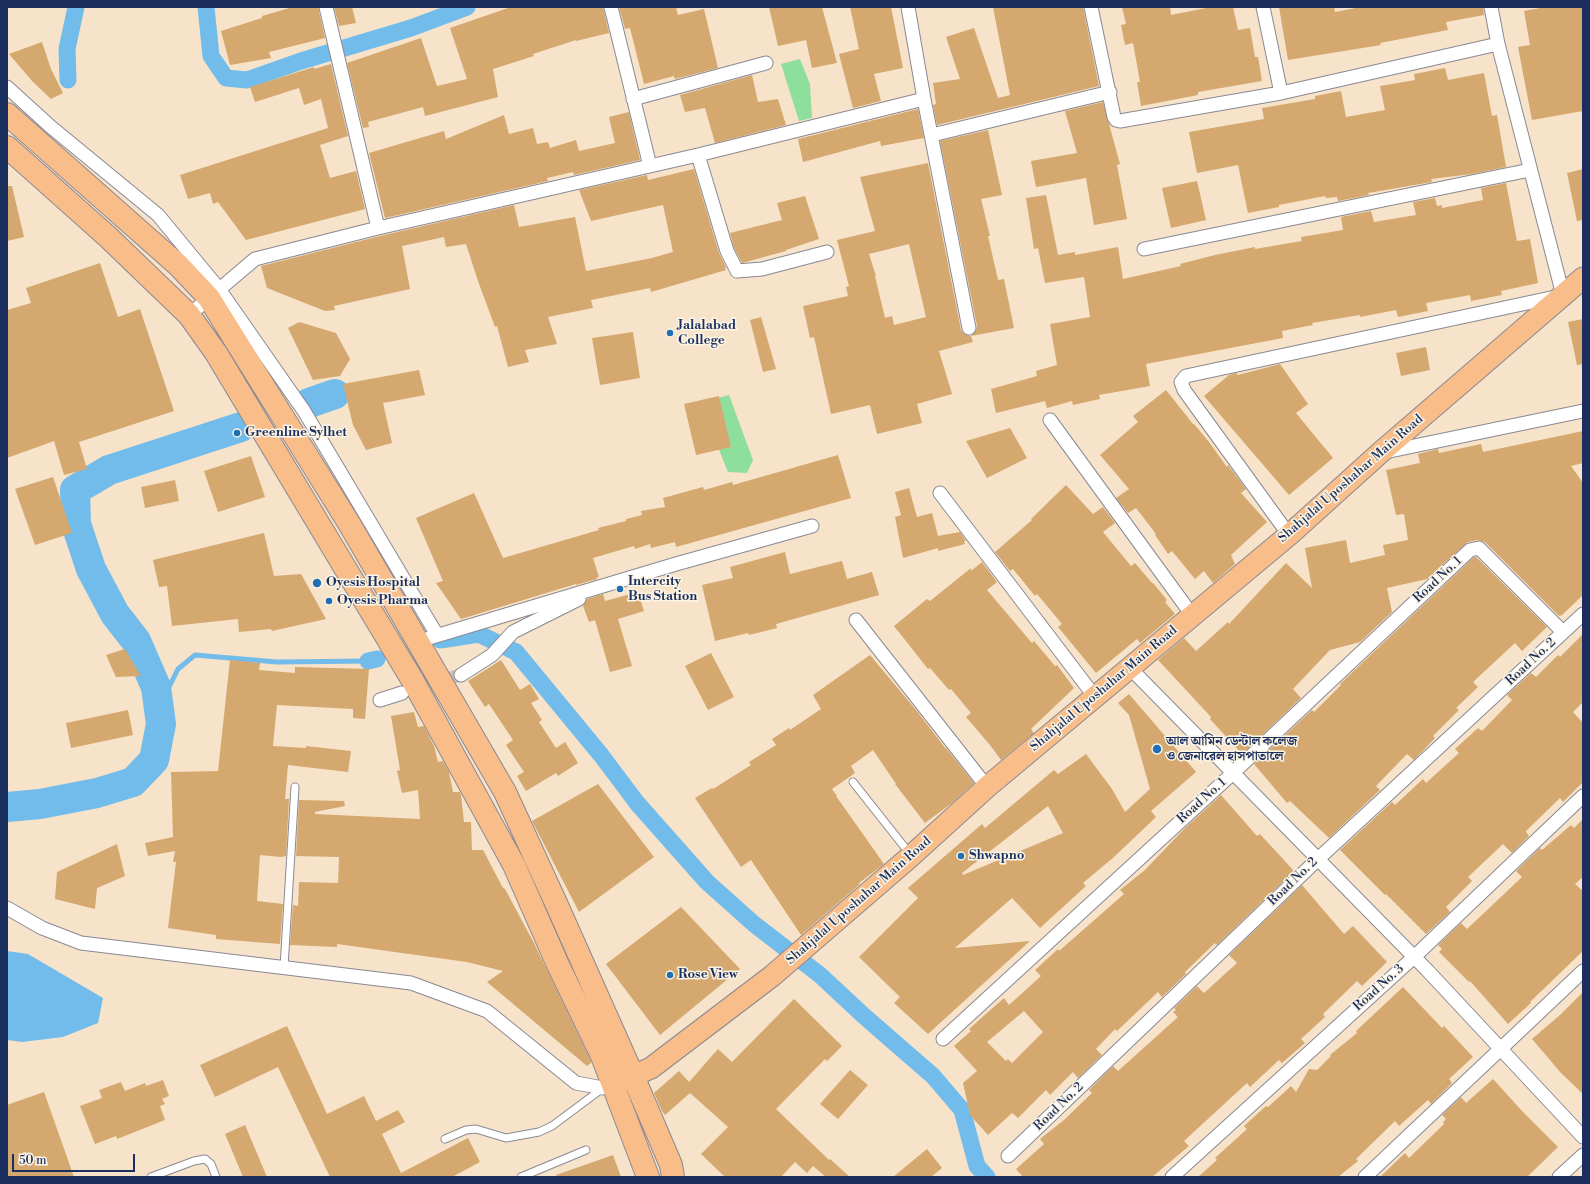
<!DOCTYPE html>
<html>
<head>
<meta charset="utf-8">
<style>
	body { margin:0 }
	#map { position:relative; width:1590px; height:1184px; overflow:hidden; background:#f7e3c9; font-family:"Libre Bodoni",serif }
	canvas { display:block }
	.frame { position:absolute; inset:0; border:8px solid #1b2f5e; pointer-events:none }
	.scale { position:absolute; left:12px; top:1154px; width:123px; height:18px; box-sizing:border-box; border:2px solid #1b2f5e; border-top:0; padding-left:5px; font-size:12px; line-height:14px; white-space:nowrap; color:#1b2f5e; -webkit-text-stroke:3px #fcf5e5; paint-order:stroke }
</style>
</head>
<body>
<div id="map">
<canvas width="1590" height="1184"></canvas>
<div class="frame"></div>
<div class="scale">50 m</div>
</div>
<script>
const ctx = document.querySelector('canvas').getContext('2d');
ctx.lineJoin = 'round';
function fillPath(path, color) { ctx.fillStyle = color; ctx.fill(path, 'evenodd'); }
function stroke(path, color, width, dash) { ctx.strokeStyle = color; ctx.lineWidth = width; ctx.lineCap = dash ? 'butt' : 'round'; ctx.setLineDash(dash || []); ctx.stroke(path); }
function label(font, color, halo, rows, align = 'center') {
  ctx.font = font + ' "Libre Bodoni","Noto Serif Bengali",serif'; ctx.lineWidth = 3; ctx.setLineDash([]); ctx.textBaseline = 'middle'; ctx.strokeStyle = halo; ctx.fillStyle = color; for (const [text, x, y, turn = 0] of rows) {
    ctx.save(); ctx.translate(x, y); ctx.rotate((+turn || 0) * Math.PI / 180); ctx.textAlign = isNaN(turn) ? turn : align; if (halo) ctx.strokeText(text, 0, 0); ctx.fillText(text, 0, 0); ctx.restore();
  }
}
const green = new Path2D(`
	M 800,59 L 810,84 L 812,118 L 799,121 L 781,64 Z
	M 729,395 L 753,460 L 747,473 L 728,472 L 700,403 Z`);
const water = new Path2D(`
	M 7,951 L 28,954 L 103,998 L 98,1023 L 63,1037 L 22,1042 L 7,1040 Z`);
const stream = new Path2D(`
	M 159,707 L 178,669 L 195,655 L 277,662 L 368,661`);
const canal = new Path2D(`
	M 206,7 L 211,56 L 226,78 L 247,80 L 301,61 L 411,28 L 467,7
	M 68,80 L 67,49 L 76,7
	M 440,640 L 479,634 L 516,652 L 601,755 L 637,803 L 707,882 L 754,924 L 820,975 L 864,1016 L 933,1076 L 962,1110 L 977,1166 L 987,1177
	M 368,661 L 377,659`);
const river = new Path2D(`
	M 309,403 L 335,394
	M 7,807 L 40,804 L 97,793 L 133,782 L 154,760 L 161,724 L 156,687 L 136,641 L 115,614 L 91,569 L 76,524 L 75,490 L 109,470 L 241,427`);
const building = new Path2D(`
	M 293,7 L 318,7 L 325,38 L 269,52 L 271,58 L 230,65 L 221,31 L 262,18 L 262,16 Z
	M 334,7 L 352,7 L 356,23 L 339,26 Z
	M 511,7 L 603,7 L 609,33 L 576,41 L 576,40 L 533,54 L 534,56 L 493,69 L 498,97 L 425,116 L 423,107 L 368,122 L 369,127 L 363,128 L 347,63 L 421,38 L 437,86 L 467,79 L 450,28 Z
	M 619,7 L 676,7 L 678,15 L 704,9 L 718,68 L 675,79 L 674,76 L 644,84 L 630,28 L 625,29 Z
	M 769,7 L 822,7 L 837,63 L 812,68 L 806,40 L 778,46 Z
	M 850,7 L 891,7 L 903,68 L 874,74 L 881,101 L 853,108 L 839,54 L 859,49 Z
	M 993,7 L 1083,7 L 1099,86 L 937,125 L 933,105 L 936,104 L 933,83 L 960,79 L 946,37 L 974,28 L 998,98 L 1010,95 Z
	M 1122,7 L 1170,7 L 1171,15 L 1211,7 L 1233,7 L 1238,30 L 1250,28 L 1255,57 L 1258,57 L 1262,81 L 1198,92 L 1198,95 L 1141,106 L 1137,82 L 1140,82 L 1133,43 L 1125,45 L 1121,25 L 1126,24 Z
	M 1279,7 L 1334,7 L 1335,12 L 1361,7 L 1483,7 L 1484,15 L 1446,22 L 1448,30 L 1380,43 L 1381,45 L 1288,60 Z
	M 1546,7 L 1583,7 L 1583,111 L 1532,120 L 1518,47 L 1530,45 L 1524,11 Z
	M 42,42 L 51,69 L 63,93 L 51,99 L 32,81 L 9,54 Z
	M 331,64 L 348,136 L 320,145 L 330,178 L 356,171 L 365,209 L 246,240 L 218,202 L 213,204 L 210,193 L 188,199 L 180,175 L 328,128 L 321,99 L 304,105 L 299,88 L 255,102 L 250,87 L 314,67 L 314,69 Z
	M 1445,68 L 1448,80 L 1484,73 L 1492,116 L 1497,115 L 1506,167 L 1472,174 L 1431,179 L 1432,182 L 1368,193 L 1369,195 L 1338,201 L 1337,197 L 1326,198 L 1325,196 L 1279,205 L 1279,207 L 1248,213 L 1238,165 L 1197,173 L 1189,132 L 1264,119 L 1262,108 L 1315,99 L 1315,96 L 1341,91 L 1346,117 L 1385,110 L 1380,86 L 1415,80 L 1414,74 Z
	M 752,75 L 758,102 L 778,99 L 786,125 L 715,143 L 705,108 L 685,112 L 680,95 Z
	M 1103,102 L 1120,164 L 1117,165 L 1127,219 L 1094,225 L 1086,178 L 1036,187 L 1031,161 L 1077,153 L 1065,111 Z
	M 918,109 L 924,138 L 881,146 L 880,141 L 803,162 L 798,139 Z
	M 629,112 L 640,160 L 574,175 L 573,172 L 547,178 L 548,181 L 385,218 L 369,153 L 444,131 L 446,139 L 504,115 L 509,134 L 533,128 L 537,144 L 548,142 L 550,148 L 576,140 L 579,151 L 615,143 L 609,117 Z
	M 988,130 L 1002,195 L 981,199 L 990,236 L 988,236 L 998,280 L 1004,279 L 1014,328 L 971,336 L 973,342 L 939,351 L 952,394 L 917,404 L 922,423 L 877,434 L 870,405 L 831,414 L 814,337 L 810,338 L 803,306 L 848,296 L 846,287 L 849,286 L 837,240 L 875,231 L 860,177 L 928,163 L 961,330 L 966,335 L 971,336 L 976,331 L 977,326 L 940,141 ZM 909,244 L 926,317 L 894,325 L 892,316 L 885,318 L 875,276 L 876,276 L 869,254 Z
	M 694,169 L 719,253 L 726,267 L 725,268 L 726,270 L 651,292 L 650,288 L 591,300 L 593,308 L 548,317 L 557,344 L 525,350 L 529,362 L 508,367 L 497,326 L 495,327 L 478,281 L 466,244 L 446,247 L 444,237 L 402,246 L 410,289 L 334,306 L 335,310 L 325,311 L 267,288 L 261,266 L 380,236 L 514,205 L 519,227 L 575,217 L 586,271 L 652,258 L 673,252 L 663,205 L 591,221 L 579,190 L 647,175 L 648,180 Z
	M 1583,169 L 1583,220 L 1577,221 L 1567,173 Z
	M 1197,181 L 1206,220 L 1171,228 L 1162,188 Z
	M 1506,183 L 1517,241 L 1530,239 L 1538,283 L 1501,291 L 1502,295 L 1471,301 L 1470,295 L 1426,303 L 1428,311 L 1398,317 L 1396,310 L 1360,317 L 1360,315 L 1312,323 L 1313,325 L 1282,331 L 1283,338 L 1146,364 L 1150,386 L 1099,395 L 1100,399 L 1073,405 L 1072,401 L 1047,408 L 1045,401 L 996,413 L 991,389 L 1037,376 L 1036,371 L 1057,365 L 1050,324 L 1090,317 L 1084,277 L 1045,283 L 1038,248 L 1034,249 L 1026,198 L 1046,195 L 1058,255 L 1075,252 L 1075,255 L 1118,247 L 1123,279 L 1181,266 L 1180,264 L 1215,255 L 1255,247 L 1255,249 L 1302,241 L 1301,237 L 1343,230 L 1341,217 L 1371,211 L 1374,222 L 1416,215 L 1413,202 L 1435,198 L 1437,206 L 1442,205 L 1442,208 L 1483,200 L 1481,188 Z
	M 7,186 L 12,186 L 24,237 L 7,241 Z
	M 805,196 L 819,239 L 786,250 L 786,251 L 742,263 L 734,248 L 730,233 L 782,220 L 777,203 Z
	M 100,263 L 118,317 L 140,309 L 174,411 L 79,442 L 87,469 L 64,475 L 54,441 L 7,458 L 7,310 L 31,303 L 26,288 Z
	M 761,317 L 776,369 L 763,372 L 750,320 Z
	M 1583,319 L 1583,364 L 1577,365 L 1568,322 Z
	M 299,322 L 336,333 L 350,359 L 340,376 L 313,380 L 288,328 Z
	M 633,332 L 640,378 L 600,385 L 592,338 Z
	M 1426,347 L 1430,370 L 1401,376 L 1396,353 Z
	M 1280,364 L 1308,404 L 1296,413 L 1333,458 L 1289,495 L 1204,396 L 1229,375 L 1236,373 L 1238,375 Z
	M 419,370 L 425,395 L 383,403 L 392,443 L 366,450 L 353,425 L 343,384 Z
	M 1166,390 L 1193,424 L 1194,424 L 1209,442 L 1227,467 L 1228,465 L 1246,489 L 1241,493 L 1267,522 L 1231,555 L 1235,564 L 1213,583 L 1204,571 L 1195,579 L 1172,551 L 1168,554 L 1155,535 L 1156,534 L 1136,508 L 1128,513 L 1116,498 L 1129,489 L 1100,455 L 1138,422 L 1133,416 Z
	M 719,396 L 731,447 L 696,455 L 684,404 Z
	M 1010,428 L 1027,458 L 987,478 L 966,441 Z
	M 1583,431 L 1583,463 L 1571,466 L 1583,483 L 1583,595 L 1561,616 L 1560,615 L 1559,616 L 1485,542 L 1478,540 L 1468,542 L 1427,579 L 1387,588 L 1392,612 L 1360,642 L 1330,650 L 1293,689 L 1301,698 L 1242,754 L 1210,719 L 1211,717 L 1158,660 L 1184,638 L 1196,651 L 1228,622 L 1229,624 L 1286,563 L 1312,588 L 1305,548 L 1346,540 L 1350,563 L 1385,555 L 1383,545 L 1408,540 L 1404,514 L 1396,515 L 1386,470 L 1420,463 L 1418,454 L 1438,449 L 1439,453 L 1481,444 L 1483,452 Z
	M 838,455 L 851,498 L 676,547 L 675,542 L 651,548 L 650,544 L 635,549 L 634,546 L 593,558 L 599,577 L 597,577 L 597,579 L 576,585 L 576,584 L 461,619 L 436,583 L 443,581 L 416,518 L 474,493 L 503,558 L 599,530 L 598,528 L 626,521 L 626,519 L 642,515 L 641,511 L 665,507 L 663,498 L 703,487 L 704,490 L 732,482 L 733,485 Z
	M 251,456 L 265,497 L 218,512 L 204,471 Z
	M 53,477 L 72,533 L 35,545 L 15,489 Z
	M 175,480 L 179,501 L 145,508 L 141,487 Z
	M 1066,485 L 1093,514 L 1103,507 L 1115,523 L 1103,532 L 1131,566 L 1135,563 L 1152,583 L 1153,583 L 1167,600 L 1165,602 L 1175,614 L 1140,643 L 1137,639 L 1096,673 L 1058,627 L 1062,624 L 1037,594 L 1035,596 L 1013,569 L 1010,571 L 995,552 L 1032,520 L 1031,519 Z
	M 909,488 L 917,517 L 932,513 L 938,536 L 960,532 L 966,541 L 964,541 L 965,544 L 938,551 L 938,548 L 903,558 L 895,517 L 901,515 L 895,492 Z
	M 264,533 L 274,576 L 301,574 L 326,619 L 272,631 L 271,629 L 239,632 L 238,619 L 172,626 L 167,586 L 159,587 L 153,560 Z
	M 785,552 L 790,574 L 842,561 L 847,579 L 872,572 L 879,595 L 776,624 L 777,628 L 749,635 L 748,633 L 715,641 L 702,585 L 733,578 L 730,567 Z
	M 1474,557 L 1476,557 L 1547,627 L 1522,651 L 1515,643 L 1473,682 L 1478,687 L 1456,708 L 1459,710 L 1433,736 L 1435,738 L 1414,760 L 1407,754 L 1376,786 L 1380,790 L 1329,838 L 1290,801 L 1287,803 L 1254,764 L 1312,710 L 1314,712 L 1341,685 L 1340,684 Z
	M 982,562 L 997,582 L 987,590 L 1032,643 L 1034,641 L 1055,666 L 1057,665 L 1074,688 L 1031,729 L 1034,733 L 1001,760 L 990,745 L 966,717 L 971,713 L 951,689 L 949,690 L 930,668 L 928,669 L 894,626 L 927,599 L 930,601 L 971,568 L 971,571 Z
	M 638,592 L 644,611 L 618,619 L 632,666 L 610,672 L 595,620 L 589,622 L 583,606 L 587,599 L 603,594 L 605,601 Z
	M 1583,634 L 1583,702 L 1573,712 L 1583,723 L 1583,782 L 1563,802 L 1560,798 L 1527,830 L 1526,832 L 1529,836 L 1512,853 L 1503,844 L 1468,877 L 1472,881 L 1446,907 L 1450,912 L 1426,934 L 1386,894 L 1385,895 L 1340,850 L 1392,802 L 1395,805 L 1423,779 L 1426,783 L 1459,753 L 1455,749 L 1478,728 L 1482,731 L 1512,700 L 1507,695 L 1531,673 L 1536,677 L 1558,655 L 1560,657 Z
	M 125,649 L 141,676 L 116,677 L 106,655 Z
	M 711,653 L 734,697 L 708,710 L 685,666 Z
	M 870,655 L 916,710 L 946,749 L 946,748 L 974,783 L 952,803 L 925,823 L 895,784 L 896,784 L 873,750 L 851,766 L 855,773 L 832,789 L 837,796 L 836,796 L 884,864 L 859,883 L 860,884 L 801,935 L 751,860 L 741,867 L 695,798 L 712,788 L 713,789 L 751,765 L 749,762 L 776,745 L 772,739 L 789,728 L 790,730 L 821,709 L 813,695 Z
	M 230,660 L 260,663 L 259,670 L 295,673 L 295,667 L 369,669 L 365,719 L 353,718 L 353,709 L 277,705 L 273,746 L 306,748 L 306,746 L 351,751 L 348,772 L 288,765 L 285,799 L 289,799 L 286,856 L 281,857 L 260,855 L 257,901 L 283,904 L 280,944 L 216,939 L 216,935 L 168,928 L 176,862 L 173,862 L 175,851 L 148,856 L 145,843 L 173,837 L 171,772 L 218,771 Z
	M 501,660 L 520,690 L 530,684 L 539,699 L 531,703 L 542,720 L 539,722 L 556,748 L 565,742 L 578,763 L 558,776 L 556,773 L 526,791 L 517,776 L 524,772 L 506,745 L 513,740 L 489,704 L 485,707 L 468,681 Z
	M 1129,694 L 1196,772 L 1151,811 L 1156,817 L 1114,857 L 1083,883 L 1086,886 L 1040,928 L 1012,898 L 955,948 L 1030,941 L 928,1034 L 894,1003 L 900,997 L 859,957 L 918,898 L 908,888 L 982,824 L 985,828 L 1054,770 L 1058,774 L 1086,754 L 1112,789 L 1125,812 L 1150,789 L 1129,715 L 1118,703 ZM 1048,806 L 1063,833 L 963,875 L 962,873 Z
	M 128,710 L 133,735 L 71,748 L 66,723 Z
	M 414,712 L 418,727 L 424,726 L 434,746 L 438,762 L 443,761 L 449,772 L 453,792 L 460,792 L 461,795 L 464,822 L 471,822 L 472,850 L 483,850 L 503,888 L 505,889 L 534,943 L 591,1061 L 591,1063 L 587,1066 L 487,982 L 503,971 L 467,962 L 337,944 L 337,947 L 290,945 L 293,905 L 298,906 L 299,882 L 338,883 L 339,857 L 296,856 L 299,800 L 344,801 L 345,806 L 315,812 L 315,814 L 420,819 L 418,790 L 402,793 L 397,771 L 400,770 L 391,716 Z
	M 598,784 L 654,857 L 579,912 L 532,821 Z
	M 1221,795 L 1257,836 L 1260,834 L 1294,871 L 1218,944 L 1216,945 L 1215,943 L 1185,972 L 1186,974 L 1162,997 L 1158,992 L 1117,1031 L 1115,1029 L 1096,1049 L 1102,1055 L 1078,1078 L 1073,1072 L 1050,1095 L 1046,1090 L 1018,1118 L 1012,1113 L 988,1135 L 970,1115 L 963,1083 L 977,1071 L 954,1046 L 971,1031 L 969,1029 L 1004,998 L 1009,1005 L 1041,976 L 1035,970 L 1058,949 L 1059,951 L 1124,894 L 1120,890 L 1145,870 L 1185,828 ZM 1024,1011 L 1043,1032 L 1012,1063 L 1008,1059 L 1006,1061 L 987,1042 Z
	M 1583,819 L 1583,877 L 1575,884 L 1583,891 L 1583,951 L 1530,1002 L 1531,1003 L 1508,1024 L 1470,981 L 1469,982 L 1439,952 L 1442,949 L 1438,945 L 1461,923 L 1467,929 L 1522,877 L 1516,871 L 1540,848 L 1542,850 L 1571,825 L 1574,828 Z
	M 117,844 L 125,876 L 97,888 L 95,909 L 55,899 L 57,872 Z
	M 1302,885 L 1344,934 L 1353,926 L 1387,962 L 1362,986 L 1357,981 L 1323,1014 L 1325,1017 L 1301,1039 L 1305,1043 L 1282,1063 L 1279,1060 L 1250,1087 L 1247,1083 L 1184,1141 L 1189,1146 L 1152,1177 L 1023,1177 L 1016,1169 L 1044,1144 L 1040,1139 L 1064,1120 L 1092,1093 L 1089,1090 L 1113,1066 L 1118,1071 L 1178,1017 L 1173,1012 L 1176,1010 L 1174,1008 L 1197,986 L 1204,993 L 1237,963 L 1229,955 Z
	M 681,907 L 740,969 L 660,1035 L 606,964 Z
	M 1403,987 L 1442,1028 L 1444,1026 L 1473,1057 L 1449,1079 L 1452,1083 L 1431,1104 L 1428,1100 L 1399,1126 L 1395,1121 L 1356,1159 L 1358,1161 L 1338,1177 L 1198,1177 L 1217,1160 L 1215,1158 L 1247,1129 L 1244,1126 L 1266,1106 L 1268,1107 L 1291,1086 L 1296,1092 L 1309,1069 L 1317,1070 L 1331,1056 L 1330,1055 L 1357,1033 L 1356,1031 Z
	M 1583,992 L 1583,1094 L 1561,1073 L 1532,1039 L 1560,1015 Z
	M 794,999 L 842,1046 L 827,1061 L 825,1059 L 776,1109 L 829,1160 L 830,1159 L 850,1177 L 826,1177 L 813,1166 L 807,1173 L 795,1162 L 781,1177 L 725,1177 L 701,1154 L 728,1127 L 690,1093 L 665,1115 L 662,1111 L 654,1093 L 679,1071 L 689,1082 L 718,1049 L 732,1062 Z
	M 287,1026 L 327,1114 L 364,1096 L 376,1121 L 398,1110 L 405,1122 L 382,1134 L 401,1173 L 468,1138 L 480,1162 L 452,1177 L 330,1177 L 278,1067 L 215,1097 L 200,1065 Z
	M 850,1070 L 868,1085 L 838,1119 L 820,1104 Z
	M 1493,1079 L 1523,1112 L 1558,1147 L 1527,1177 L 1380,1177 L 1405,1153 L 1409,1158 L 1444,1124 L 1443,1122 L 1446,1119 L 1442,1115 L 1461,1097 L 1466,1103 Z
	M 163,1080 L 169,1096 L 162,1099 L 165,1104 L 160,1106 L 165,1120 L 117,1139 L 116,1136 L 95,1144 L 80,1106 L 102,1098 L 99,1090 L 121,1082 L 125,1091 L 145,1083 L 146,1086 Z
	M 44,1092 L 74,1177 L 7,1177 L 7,1105 Z
	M 245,1125 L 267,1177 L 243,1177 L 225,1134 Z
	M 927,1149 L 942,1168 L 931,1177 L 893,1177 Z
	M 613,1155 L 621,1177 L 557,1177 L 556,1175 Z`);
const streetTunnel = new Path2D(`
	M 411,690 L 461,675`);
const lane = new Path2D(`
	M 853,782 L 910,854
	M 284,967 L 295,787
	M 445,1139 L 466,1130 L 476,1129 L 506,1138 L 539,1132 L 552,1126 L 603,1088
	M 151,1177 L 194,1161 L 205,1159 L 211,1164 L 216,1177
	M 521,1177 L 586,1150`);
const street = new Path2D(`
	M 326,7 L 378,228
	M 611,7 L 650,166
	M 908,7 L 924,99 L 969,328
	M 1091,7 L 1114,117 L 1116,120 L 1120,121 L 1281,93 L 1498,44
	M 1263,7 L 1281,93
	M 1491,7 L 1498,44 L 1563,295
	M 7,87 L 51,127 L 158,215 L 219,289 L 304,411 L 437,635
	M 633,99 L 766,63
	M 932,135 L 1110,92
	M 698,155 L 727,251 L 737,271 L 762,269 L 827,252
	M 1144,249 L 1530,170
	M 189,315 L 255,259 L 378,228 L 698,155 L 924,99
	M 1050,420 L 1192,615
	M 1385,452 L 1583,411
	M 940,493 L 1095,697
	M 1289,535 L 1184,390 L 1181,382 L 1186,376 L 1560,296
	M 856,620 L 987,787
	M 429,638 L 676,564 L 812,526
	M 1130,668 L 1427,970 L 1583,1137
	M 461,675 L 492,655 L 513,632 L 579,599
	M 380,700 L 402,693
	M 7,908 L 42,928 L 81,943 L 411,983 L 487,1011 L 576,1083 L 603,1088 L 614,1084
	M 943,1039 L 1233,773 L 1470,550 L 1479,548 L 1563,632
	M 1008,1156 L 1318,859 L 1583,614
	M 1172,1177 L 1414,957 L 1583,796
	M 1365,1177 L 1583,971
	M 1559,1177 L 1583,1155`);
const primary = new Path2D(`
	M 617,1083 L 651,1068 L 772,976 L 911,856 L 987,787 L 1289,535 L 1381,452 L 1583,278`);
const highway = new Path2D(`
	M 7,114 L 179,266 L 209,298 L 350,525 L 505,792 L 556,903 L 633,1076 L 671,1165 L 673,1177
	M 7,147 L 108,237 L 189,315 L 216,353 L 413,681 L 514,865 L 558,965 L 602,1056 L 648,1177`);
const markers = [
	[670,333,4,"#1f6fb2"],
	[237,433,4,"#1f6fb2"],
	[317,583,5,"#1f6fb2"],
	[620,589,4,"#1f6fb2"],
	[329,601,4,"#1f6fb2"],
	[1157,749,5,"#1f6fb2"],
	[961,856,4,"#1f6fb2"],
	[670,975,4,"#1f6fb2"]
];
const poiNames = [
	["Jalalabad",678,326],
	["College",678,341],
	["Greenline Sylhet",245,433],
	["Intercity",628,582],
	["Bus Station",628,597],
	["Oyesis Hospital",326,583],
	["Oyesis Pharma",337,601],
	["আল আমিন ডেন্টাল কলেজ",1166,742],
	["ও জেনারেল হাসপাতালে",1166,757],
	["Shwapno",969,856],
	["Rose View",678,975]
];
const streetNames = [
	["Shahjalal Uposhahar Main Road",1351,479,-41],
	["Road No. 1",1438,580,-43],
	["Road No. 2",1531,662,-43],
	["Shahjalal Uposhahar Main Road",1104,689,-40],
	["Road No. 1",1202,801,-42],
	["Road No. 2",1293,882,-44],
	["Shahjalal Uposhahar Main Road",859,901,-41],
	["Road No. 3",1379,988,-42],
	["Road No. 2",1059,1107,-44]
];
fillPath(green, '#8ede9d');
fillPath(water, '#72bceb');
stroke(stream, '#72bceb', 5);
stroke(canal, '#72bceb', 17);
stroke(river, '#72bceb', 30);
fillPath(building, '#d4a86f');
stroke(streetTunnel, '#cbbfb4', 13, [13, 6]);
stroke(lane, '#898994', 9);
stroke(street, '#898994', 15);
stroke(primary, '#898994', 23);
stroke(highway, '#898994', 24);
stroke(lane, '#fff', 7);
stroke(street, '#fff', 13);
stroke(primary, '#f8bd89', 21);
stroke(highway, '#f8bd89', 22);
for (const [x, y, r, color] of markers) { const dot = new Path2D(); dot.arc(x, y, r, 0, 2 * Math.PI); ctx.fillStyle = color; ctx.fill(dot); stroke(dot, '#fcf5e5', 1.5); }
label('bold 13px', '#1b2f5e', '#fcf5e5', poiNames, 'left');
label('13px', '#1b2f5e', '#fcf5e5', streetNames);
</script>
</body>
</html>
